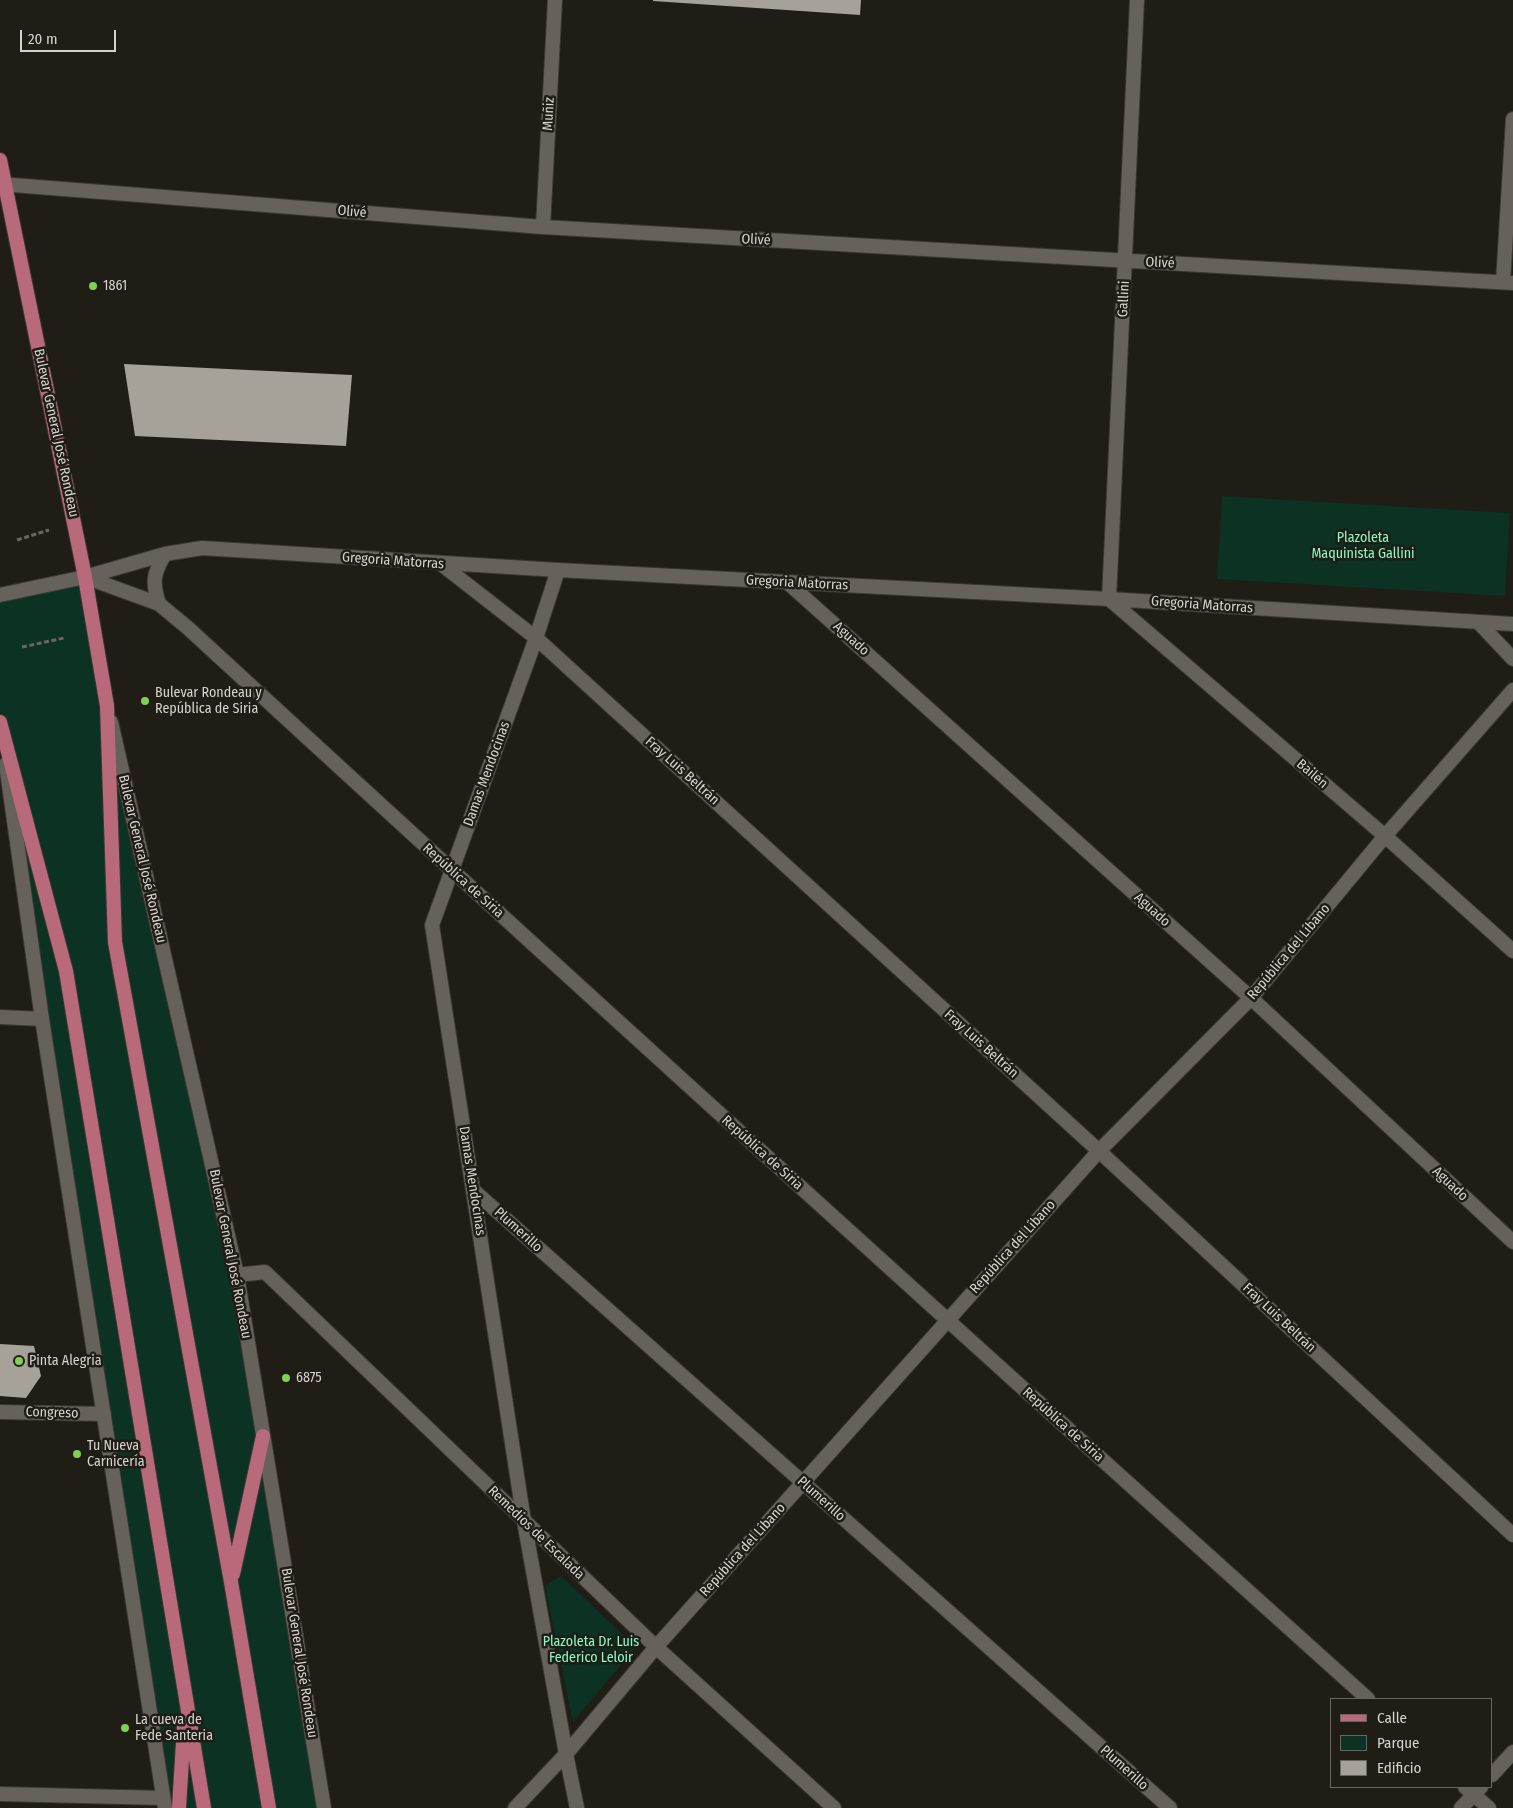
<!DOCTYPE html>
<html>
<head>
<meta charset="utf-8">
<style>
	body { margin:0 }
	#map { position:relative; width:1513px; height:1808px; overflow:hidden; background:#201c16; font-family:"Fira Sans Condensed",sans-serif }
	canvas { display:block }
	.legend { position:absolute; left:1330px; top:1698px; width:162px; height:90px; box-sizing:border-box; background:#201c16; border:1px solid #696560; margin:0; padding:6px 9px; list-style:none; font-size:15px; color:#d6d3cf }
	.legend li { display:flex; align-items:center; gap:10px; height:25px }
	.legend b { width:25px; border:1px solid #696560 }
	.scale { position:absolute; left:20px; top:30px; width:96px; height:22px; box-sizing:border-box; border:2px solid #d6d3cf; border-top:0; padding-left:6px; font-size:15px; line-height:18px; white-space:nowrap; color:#d6d3cf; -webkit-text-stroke:4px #201c16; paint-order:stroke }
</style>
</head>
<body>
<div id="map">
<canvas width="1513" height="1808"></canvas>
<ul class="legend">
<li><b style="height:6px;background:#b86a7a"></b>Calle</li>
<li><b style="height:14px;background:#0b3222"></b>Parque</li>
<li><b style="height:14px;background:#a6a29a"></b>Edificio</li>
</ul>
<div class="scale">20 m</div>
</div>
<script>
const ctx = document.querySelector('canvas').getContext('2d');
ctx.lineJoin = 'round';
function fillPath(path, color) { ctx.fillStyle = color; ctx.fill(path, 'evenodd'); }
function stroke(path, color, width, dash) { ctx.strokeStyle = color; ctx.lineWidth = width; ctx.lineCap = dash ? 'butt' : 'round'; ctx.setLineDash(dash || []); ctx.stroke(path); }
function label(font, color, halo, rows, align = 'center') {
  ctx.font = font + ' "Fira Sans Condensed",sans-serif'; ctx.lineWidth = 5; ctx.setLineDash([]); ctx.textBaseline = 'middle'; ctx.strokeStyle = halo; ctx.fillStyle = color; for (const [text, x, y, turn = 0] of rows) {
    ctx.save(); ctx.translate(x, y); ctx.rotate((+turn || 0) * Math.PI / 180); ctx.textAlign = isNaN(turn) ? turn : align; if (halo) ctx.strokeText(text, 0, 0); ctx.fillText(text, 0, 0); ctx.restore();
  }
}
const green = new Path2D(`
	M 1222,496 L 1510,513 L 1505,596 L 1217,579 Z
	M 85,577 L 107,706 L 237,1275 L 324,1808 L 165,1808 L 0,722 L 0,595 Z
	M 561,1576 L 636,1647 L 573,1722 L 545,1586 Z`);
const building = new Path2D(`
	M 653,0 L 861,0 L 860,15 L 653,1 Z
	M 124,364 L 352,375 L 346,446 L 135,436 Z
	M 0,1344 L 34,1346 L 41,1376 L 26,1398 L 0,1396 Z`);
const path = new Path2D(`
	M 17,540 L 49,530
	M 22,647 L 64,638`);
const minor = new Path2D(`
	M 1137,0 L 1109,599 L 1385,836 L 1513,951
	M 0,184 L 543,227 L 1513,283
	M 543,227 L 555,0
	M 1503,282 L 1513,119
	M 441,564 L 536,638 L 1099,1151 L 1513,1535
	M 558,570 L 536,638 L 432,925 L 524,1521 L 566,1754 L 577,1808
	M 85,577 L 159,604 L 188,628 C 579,988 973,1344 1368,1699
	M 787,582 L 1251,998 L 1513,1242
	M 0,595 L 85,577 L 165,554 L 202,548 L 558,570 L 1109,599 L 1513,624
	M 159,604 C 152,582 153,574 165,554
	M 1478,622 L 1513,659
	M 0,1017 L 42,1019
	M 473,1190 L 1170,1808
	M 237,1275 L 265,1272 L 656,1647 L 834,1808
	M 0,1412 L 104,1414
	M 1492,1775 L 1513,1752
	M 1465,1787 L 1489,1808
	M 0,1794 L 163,1798
	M 515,1808 L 566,1754 L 656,1647 L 1099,1151 L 1251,998 L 1385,836 L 1513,690
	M 1461,1808 L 1481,1787`);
const secondary = new Path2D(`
	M 111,722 L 237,1275 L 324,1808
	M 6,764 L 42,1019 L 165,1808`);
const primary = new Path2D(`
	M 0,160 L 85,577 L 107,706 L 115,942 L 231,1582 L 269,1808
	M 0,722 L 66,971 L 204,1808
	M 233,1574 L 263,1436
	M 179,1808 L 184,1726`);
const markers = [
	[93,286,5,"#80d051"],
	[145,701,5,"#80d051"],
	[19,1361,5,"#80d051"],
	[286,1378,5,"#80d051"],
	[77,1454,5,"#80d051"],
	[125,1728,5,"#80d051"]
];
const streetNames = [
	["Muñiz",549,114,-87],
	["Olivé",352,212,5],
	["Olivé",756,240,3],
	["Olivé",1160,263,3],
	["Gallini",1124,299,-87],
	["Bulevar General José Rondeau",56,433,78],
	["Gregoria Matorras",393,561,4],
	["Gregoria Matorras",797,583,3],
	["Gregoria Matorras",1202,605,4],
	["Aguado",851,639,42],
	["Fray Luis Beltrán",682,771,42],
	["Damas Mendocinas",487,774,-70],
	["Bailén",1312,774,41],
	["Bulevar General José Rondeau",142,859,77],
	["República de Siria",463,881,42],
	["Aguado",1152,910,42],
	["República del Líbano",1289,952,-50],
	["Fray Luis Beltrán",981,1044,42],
	["República de Siria",762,1153,42],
	["Damas Mendocinas",472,1181,81],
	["Aguado",1450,1184,43],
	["Plumerillo",518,1230,42],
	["República del Líbano",1013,1247,-48],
	["Bulevar General José Rondeau",230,1254,79],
	["Fray Luis Beltrán",1279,1318,43],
	["Congreso",52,1413,2],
	["República de Siria",1063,1425,42],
	["Plumerillo",821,1499,42],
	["Remedios de Escalada",536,1533,44],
	["República del Líbano",743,1550,-48],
	["Bulevar General José Rondeau",299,1653,81],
	["Plumerillo",1124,1768,42]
];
const poiNames = [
	["1861",103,286],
	["Bulevar Rondeau y",155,693],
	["República de Siria",155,709],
	["Pinta Alegria",29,1361],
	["6875",296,1378],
	["Tu Nueva",87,1446],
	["Carnicería",87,1462],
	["La cueva de",135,1720],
	["Fede Santeria",135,1736]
];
const parkNames = [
	["Plazoleta",1363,538],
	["Maquinista Gallini",1363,554],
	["Plazoleta Dr. Luis",591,1642],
	["Federico Leloir",591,1658]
];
fillPath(green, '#0b3222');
fillPath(building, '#a6a29a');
stroke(minor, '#3b3834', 16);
stroke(secondary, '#3b3834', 16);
stroke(primary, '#3b3834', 16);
stroke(path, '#696560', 3, [5, 2.5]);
stroke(minor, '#66625b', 14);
stroke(secondary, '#66625b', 14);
stroke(primary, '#b86a7a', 14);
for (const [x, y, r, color] of markers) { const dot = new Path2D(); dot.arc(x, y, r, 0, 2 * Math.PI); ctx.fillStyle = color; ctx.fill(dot); stroke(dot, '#201c16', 2); }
label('14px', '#d6d3cf', '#201c16', streetNames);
label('14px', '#d6d3cf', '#201c16', poiNames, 'left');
label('14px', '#86fbc6', '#201c16', parkNames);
</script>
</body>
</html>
